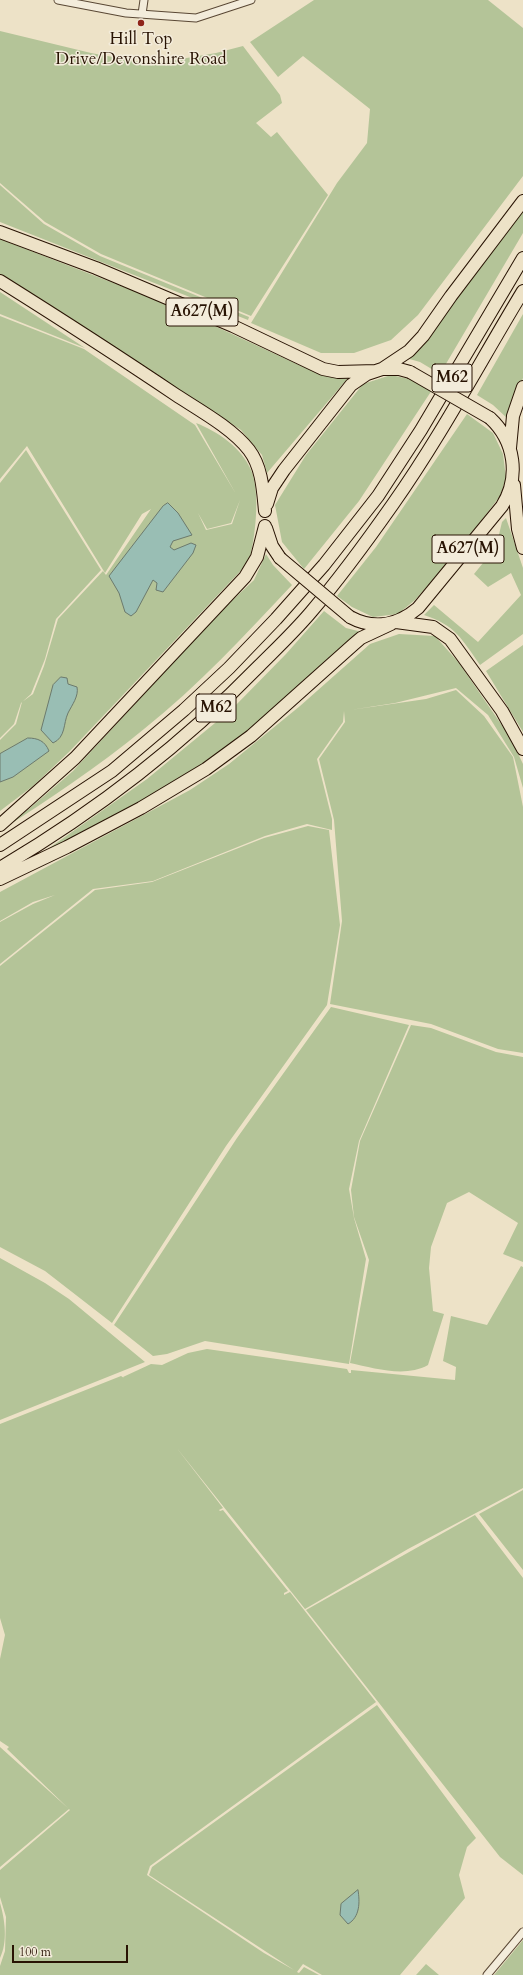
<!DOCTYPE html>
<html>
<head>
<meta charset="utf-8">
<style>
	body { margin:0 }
	#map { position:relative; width:523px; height:1975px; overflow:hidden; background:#ede2c7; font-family:Cardo,serif }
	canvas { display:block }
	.scale { position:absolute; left:12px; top:1945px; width:116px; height:18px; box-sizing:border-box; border:2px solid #281303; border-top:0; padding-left:5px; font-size:12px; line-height:14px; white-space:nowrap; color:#281303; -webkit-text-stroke:3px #f3ecdb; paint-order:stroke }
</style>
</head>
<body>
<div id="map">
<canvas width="523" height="1975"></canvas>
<div class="scale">100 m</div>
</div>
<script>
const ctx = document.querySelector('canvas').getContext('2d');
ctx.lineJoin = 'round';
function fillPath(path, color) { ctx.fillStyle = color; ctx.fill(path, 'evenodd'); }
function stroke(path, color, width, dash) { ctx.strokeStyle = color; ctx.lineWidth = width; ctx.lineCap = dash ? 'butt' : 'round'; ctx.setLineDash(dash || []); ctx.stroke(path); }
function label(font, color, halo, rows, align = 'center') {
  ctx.font = font + ' Cardo,serif'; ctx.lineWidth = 3; ctx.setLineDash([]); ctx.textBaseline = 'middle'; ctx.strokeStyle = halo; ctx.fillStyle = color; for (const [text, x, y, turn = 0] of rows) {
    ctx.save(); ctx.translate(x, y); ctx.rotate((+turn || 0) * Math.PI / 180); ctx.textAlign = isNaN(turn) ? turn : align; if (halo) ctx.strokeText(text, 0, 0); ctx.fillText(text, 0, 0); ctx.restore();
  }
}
const green = new Path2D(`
	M 314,0 L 488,0 L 523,28 L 523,176 L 418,315 L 391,340 L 354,353 L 321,353 L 251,323 L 337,183 L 367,143 L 370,109 L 303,56 L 278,77 L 250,42 Z
	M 0,31 L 91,53 L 151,64 L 216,53 L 243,46 L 280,95 L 282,103 L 256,123 L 271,137 L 277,132 L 328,195 L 251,316 L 101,254 L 45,222 L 0,183 Z
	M 0,185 L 44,224 L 100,256 L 249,317 L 248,320 L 0,222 Z
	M 523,209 L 523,233 L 440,374 L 420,362 L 406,358 Z
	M 0,239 L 165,303 L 301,366 L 348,378 L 267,473 L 262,455 L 241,430 L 52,306 L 0,274 Z
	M 0,292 L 85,348 L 0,314 Z
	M 523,314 L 523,378 L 508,419 L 493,405 L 477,395 Z
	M 0,316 L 84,349 L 195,425 L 236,494 L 196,423 C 217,431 242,448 251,470 C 261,493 255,538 249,562 L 69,752 L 33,786 L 0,811 L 0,740 L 16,724 L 22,702 L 33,694 L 44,666 L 58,619 L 103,571 L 106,575 L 151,509 L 142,514 L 105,573 L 27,446 L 0,479 ZM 240,500 L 232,524 L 206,530 L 198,513 L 207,529 L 231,523 Z
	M 391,375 L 418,381 L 432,390 L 359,501 L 304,569 L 282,542 L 275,505 L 306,455 L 363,384 Z
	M 467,414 L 493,433 L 503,454 L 506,478 L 500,496 L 456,554 L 415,600 L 398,614 L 373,617 L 352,607 L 337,596 L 376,547 Z
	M 26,450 L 101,570 L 56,619 L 45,659 L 31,694 L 21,703 L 14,724 L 0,738 L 0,483 Z
	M 506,518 L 523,568 L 523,634 L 480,665 C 462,639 455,625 424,615 L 434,605 L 478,642 L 521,595 L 511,573 L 488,587 L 474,574 L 496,547 L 502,522 Z
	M 266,554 L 273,565 L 292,585 C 245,635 198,686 144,729 C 98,767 49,799 0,831 L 30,808 L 73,771 L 220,612 L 254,580 Z
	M 324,611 L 346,628 L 362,632 L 256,726 L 184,778 L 113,817 L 38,856 L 147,779 L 232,709 L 286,654 Z
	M 399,634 L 435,636 L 459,663 L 510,737 L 523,764 L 523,788 L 514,757 L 488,715 L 456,688 L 395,703 L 350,710 L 426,699 L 456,690 L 484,716 L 513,757 L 523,807 L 523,1053 L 498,1049 L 431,1024 L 330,1004 L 342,921 L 334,820 L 319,759 L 345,722 L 344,711 L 343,722 L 317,759 L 332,819 L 332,830 L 307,824 L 265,836 L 153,881 L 93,889 L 0,964 L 0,922 L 33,904 L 55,895 L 33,902 L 0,921 L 0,892 L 190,790 L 229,764 L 300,706 L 370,644 Z
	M 523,645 L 523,732 L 486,671 Z
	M 308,826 L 329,830 L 340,925 L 327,1005 L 226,1146 L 112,1323 L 45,1271 L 0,1247 L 0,966 L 95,890 L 152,882 L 264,838 Z
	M 331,1007 L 409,1025 L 359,1141 L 349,1189 L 354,1218 L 366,1259 L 349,1364 L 205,1341 L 167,1354 L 153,1356 L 114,1325 L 237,1138 Z
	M 411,1025 L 431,1028 L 496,1052 L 523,1057 L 523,1262 L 503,1254 L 518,1223 L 469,1192 L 447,1203 L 431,1247 L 429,1268 L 433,1311 L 444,1314 L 428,1365 C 405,1378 374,1368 350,1363 L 369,1260 L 354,1217 L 351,1190 L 360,1141 Z
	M 0,1258 L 45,1283 L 69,1299 L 145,1362 L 0,1420 Z
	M 521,1266 L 523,1267 L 523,1488 L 408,1549 L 305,1609 L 176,1447 L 223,1508 L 219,1510 L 220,1511 L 223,1510 L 288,1591 L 284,1593 L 284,1595 L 290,1592 L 376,1702 L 150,1866 L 147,1875 L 264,1953 L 294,1970 L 149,1875 L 152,1867 L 377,1705 L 476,1838 L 467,1847 L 459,1875 L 465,1898 L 400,1975 L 322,1975 L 303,1964 L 297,1972 L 299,1973 L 304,1967 L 319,1975 L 0,1975 L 0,1966 L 5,1951 L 6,1917 L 0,1897 L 0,1870 L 70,1810 L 7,1749 L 9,1747 L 0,1741 L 0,1659 L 5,1635 L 0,1618 L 0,1424 L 121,1376 L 124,1378 L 123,1377 L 151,1364 L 162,1365 L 188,1353 L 207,1349 L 347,1369 L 349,1373 L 351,1373 L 351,1370 L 455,1380 L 456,1367 L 443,1361 L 451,1316 L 487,1325 Z
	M 523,1490 L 523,1570 L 479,1514 Z
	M 475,1515 L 523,1578 L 523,1875 L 500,1857 L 306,1610 Z
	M 0,1747 L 69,1809 L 0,1867 Z
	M 0,1903 C 5,1920 8,1942 0,1958 Z
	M 523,1940 L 523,1975 L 494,1975 Z
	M 426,1964 L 439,1975 L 416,1975 Z`);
const water = new Path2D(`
	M 168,503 L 178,513 L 192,535 L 173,541 L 170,547 L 174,550 L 191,543 L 196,545 L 193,553 L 163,592 L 156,590 L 157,583 L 153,580 L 136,612 L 131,616 L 125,612 L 119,593 L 109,576 L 163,506 Z
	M 61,677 L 67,678 L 68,684 L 77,687 C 79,696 72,705 68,713 C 63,724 66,737 53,743 L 41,730 L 53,685 Z
	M 28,738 C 38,738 45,741 49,751 L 13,777 L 0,782 L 0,754 Z
	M 358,1890 C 360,1902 360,1917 348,1924 L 340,1915 L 341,1904 Z`);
const street = new Path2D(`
	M 58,0 L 126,13 L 196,18 L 251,0
	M 142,14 L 144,0
	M 487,1975 L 523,1932`);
const highway = new Path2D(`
	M 0,232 L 96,268 L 233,326 L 323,369 L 338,372 L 376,371
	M 0,281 C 59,318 118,356 176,395 C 199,410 232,428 249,450 C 262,467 263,490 265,511
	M 382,369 L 409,351 L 423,336 L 451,296 L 523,201
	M 510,448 L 513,416 L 523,387
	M 514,485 L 518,529 L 523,548
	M 267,504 L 272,488 L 284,470 L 351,385 L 367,374 L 382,369 L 399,369 L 410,372
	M 266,528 L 272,546 L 280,558
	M 350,617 C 374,630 398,625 418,608 L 502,506 C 520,477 515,441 490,418
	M 396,622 L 433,627 L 450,639 L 502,711 L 523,749
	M 0,825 L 75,758 L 245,577 L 257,557 L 265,526
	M 0,845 L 112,771 L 184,710 L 229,668 L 276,619 L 324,565 L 378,496 L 421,430 L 523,258
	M 0,868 C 95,812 182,745 259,666 C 277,648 295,631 311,612 C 340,578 367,541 393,504 C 441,436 480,362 523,291
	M 0,879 L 67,847 L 141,808 L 206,769 L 251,736 L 354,644 L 361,638 L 391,624`);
const highwayBridge = new Path2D(`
	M 410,372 L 490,418
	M 280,558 L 350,617`);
const markers = [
	[141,23,4,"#8f2418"]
];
const shields = [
	[202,312,72],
	[452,378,40],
	[468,549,72],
	[216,708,40]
];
const shieldNames = [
	["A627(M)",202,312],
	["M62",452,378],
	["A627(M)",468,549],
	["M62",216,708]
];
const poiNames = [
	["Hill Top",141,40],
	["Drive/Devonshire Road",141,60]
];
fillPath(green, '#b4c498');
fillPath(water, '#99beb4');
stroke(water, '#6c7a6d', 1);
stroke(street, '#594734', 9);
stroke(highway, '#281303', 14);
stroke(street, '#f3ecdb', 7);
stroke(highway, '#ede2c7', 12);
stroke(highwayBridge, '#281303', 14, []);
stroke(highwayBridge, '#ede2c7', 12);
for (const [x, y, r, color] of markers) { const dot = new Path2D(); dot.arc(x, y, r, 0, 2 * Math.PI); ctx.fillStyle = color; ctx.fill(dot); stroke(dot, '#f3ecdb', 1.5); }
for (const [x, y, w] of shields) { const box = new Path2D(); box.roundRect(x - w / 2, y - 14, w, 28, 3); ctx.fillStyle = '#f3ecdb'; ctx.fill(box); stroke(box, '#281303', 1); }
label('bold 16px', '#281303', null, shieldNames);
label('17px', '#281303', '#f3ecdb', poiNames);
</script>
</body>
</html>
